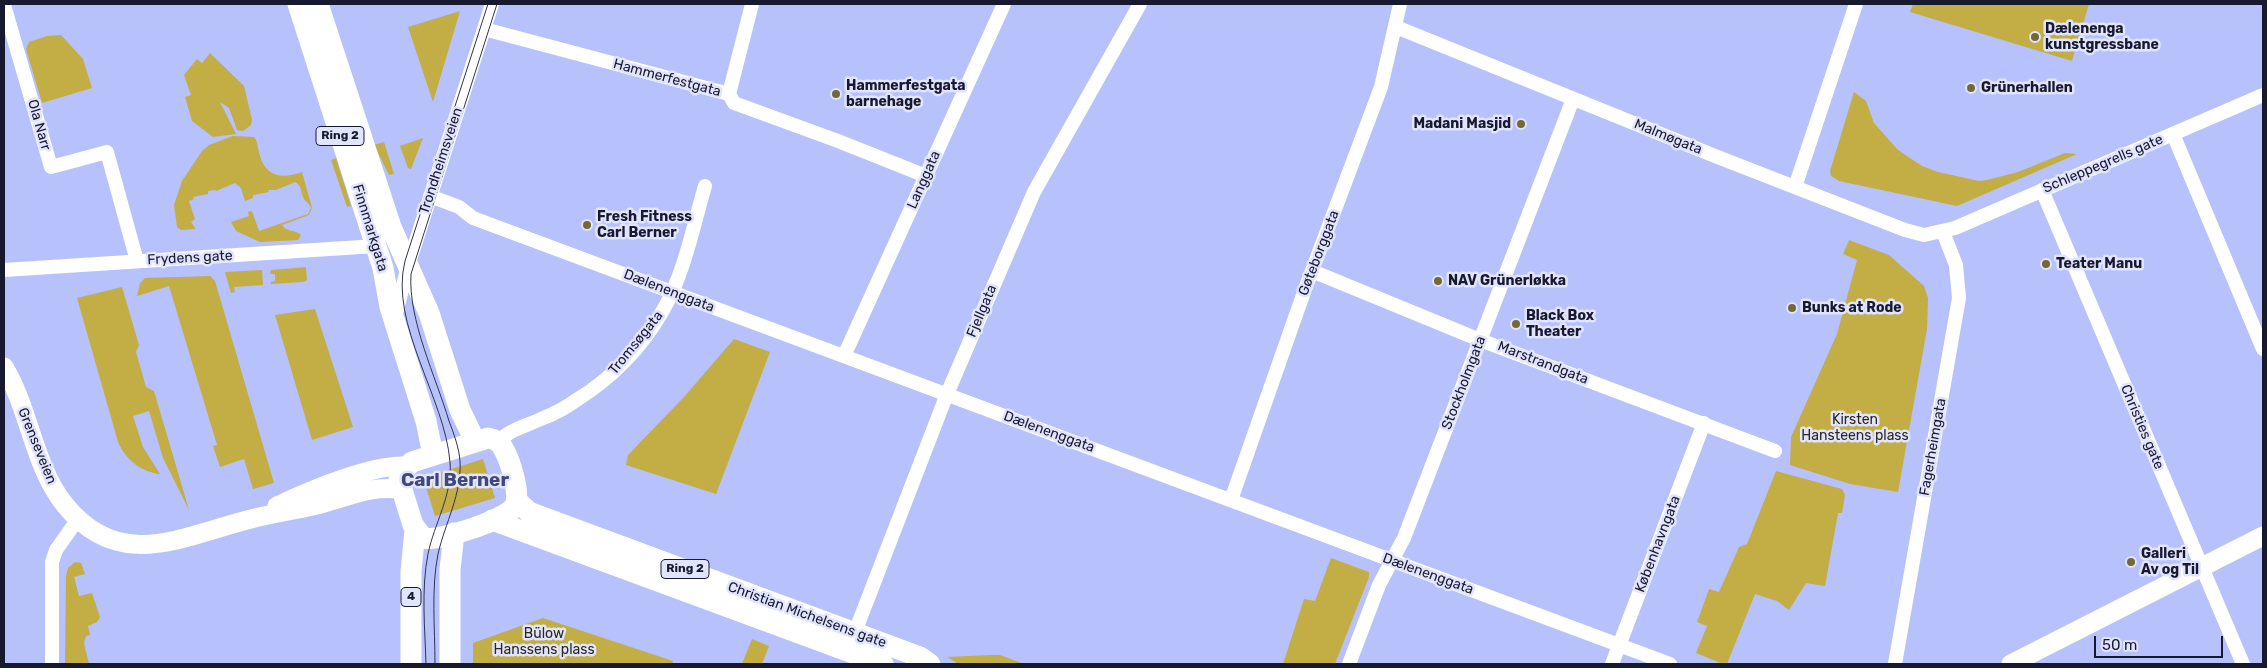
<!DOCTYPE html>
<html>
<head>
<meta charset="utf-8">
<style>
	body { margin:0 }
	#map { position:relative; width:2267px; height:668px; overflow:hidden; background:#b7c1fc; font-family:Rubik,sans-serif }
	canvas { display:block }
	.frame { position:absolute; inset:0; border:5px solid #171a2f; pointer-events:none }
	.scale { position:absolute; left:2094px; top:636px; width:129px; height:22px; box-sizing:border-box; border:2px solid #171a2f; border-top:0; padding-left:6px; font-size:15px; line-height:18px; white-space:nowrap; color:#171a2f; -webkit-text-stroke:4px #e0e4fd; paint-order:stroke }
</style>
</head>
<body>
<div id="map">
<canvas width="2267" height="668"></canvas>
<div class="frame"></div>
<div class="scale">50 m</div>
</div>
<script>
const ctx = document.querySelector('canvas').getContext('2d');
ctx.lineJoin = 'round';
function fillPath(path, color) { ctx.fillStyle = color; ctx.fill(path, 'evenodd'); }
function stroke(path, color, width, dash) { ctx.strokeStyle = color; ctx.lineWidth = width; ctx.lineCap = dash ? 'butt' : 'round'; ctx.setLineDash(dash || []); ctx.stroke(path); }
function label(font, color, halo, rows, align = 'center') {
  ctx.font = font + ' Rubik,sans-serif'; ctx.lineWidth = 5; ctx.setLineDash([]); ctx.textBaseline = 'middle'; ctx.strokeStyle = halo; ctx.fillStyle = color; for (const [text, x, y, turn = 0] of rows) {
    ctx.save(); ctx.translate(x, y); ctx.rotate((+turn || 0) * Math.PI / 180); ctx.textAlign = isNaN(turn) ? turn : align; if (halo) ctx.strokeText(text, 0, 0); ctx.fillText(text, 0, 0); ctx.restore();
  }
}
const green = new Path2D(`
	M 1913,4 L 2089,4 L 2072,61 L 1910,12 Z
	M 460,11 L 433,102 L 408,27 Z
	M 61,35 L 83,59 L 92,88 L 42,103 L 26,49 L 29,42 L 47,36 Z
	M 210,53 L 244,86 L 252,120 L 251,125 L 243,131 L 237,130 L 229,108 L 220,102 L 236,134 L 213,137 L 192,121 L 185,97 L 191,95 L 184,75 L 197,59 L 202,63 Z
	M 1854,92 L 1866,101 L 1874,123 L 1898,150 L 1922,166 L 1938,172 L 1979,181 L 1987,180 L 2018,172 L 2065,153 L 2077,154 L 1957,206 L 1839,181 L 1831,176 L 1830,171 Z
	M 233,136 L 254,137 C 258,142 257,146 259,152 C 264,176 281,180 302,172 L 312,208 L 309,215 L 282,225 C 287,233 295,229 301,235 L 298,240 L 260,242 L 236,231 L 231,222 L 249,216 L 248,212 L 252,211 L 259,231 L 308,214 L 311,208 C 309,203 306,202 304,199 C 300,192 302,185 295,182 L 276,190 L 268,190 L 269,192 L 253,195 L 253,198 L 245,201 L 241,188 L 235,183 L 216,191 L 215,190 L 208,191 L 208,194 L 193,197 L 194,199 L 189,201 L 195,219 L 191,222 L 196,229 L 181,230 L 177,227 L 174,205 L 182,181 L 202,151 L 209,145 Z
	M 423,138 L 411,169 L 408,168 L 400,146 Z
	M 384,142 L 394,174 L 389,175 L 374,145 Z
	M 336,158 L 351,206 L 347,207 L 331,160 Z
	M 1849,240 L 1889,255 L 1924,286 L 1928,298 L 1927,329 L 1898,492 L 1850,484 L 1790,465 L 1791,437 L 1837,334 L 1857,260 L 1843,254 Z
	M 306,267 L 307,280 L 303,282 L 271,284 L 271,282 L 275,281 L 275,274 L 270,274 L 271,270 Z
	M 262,270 L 263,285 L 234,287 L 235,292 L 231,293 L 225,272 Z
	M 210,276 L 215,281 L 274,483 L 253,489 L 244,459 L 220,467 L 213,446 L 217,445 L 169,286 L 137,296 L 140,283 L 145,278 Z
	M 122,287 L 139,345 L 136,352 L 146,387 L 154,391 L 189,510 L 163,458 L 149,411 L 133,416 L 143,447 L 160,474 C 141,472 126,460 118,442 L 77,298 Z
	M 315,309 L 353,427 L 312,440 L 275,315 Z
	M 734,339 L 770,352 L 716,494 L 626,465 L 628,455 L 684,397 Z
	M 483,459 L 495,498 L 435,516 L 423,478 Z
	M 1776,471 L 1842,489 L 1845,495 L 1842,513 L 1838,513 L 1825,586 L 1806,583 L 1789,610 L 1777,601 L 1755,594 L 1727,664 L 1723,664 L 1696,653 L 1707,626 L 1697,622 L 1709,589 L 1719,592 L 1739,547 L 1747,544 Z
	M 1331,558 L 1369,572 L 1369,577 L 1335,664 L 1283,664 L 1304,599 L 1315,601 Z
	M 75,562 L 81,563 L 85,574 L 74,577 L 79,596 L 92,593 L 100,617 L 97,622 L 88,626 L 90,635 L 86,636 L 84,643 L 89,664 L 65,664 L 66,576 L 68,568 Z
	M 543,618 L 673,661 L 672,664 L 473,664 L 473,643 Z
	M 752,639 L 769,646 L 762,664 L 742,664 Z
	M 990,655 L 1000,655 L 1024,664 L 959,664 L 947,657 Z`);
const street = new Path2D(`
	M 4,5 L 51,167 L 107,152 L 137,261
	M 1396,27 L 1715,156 L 1905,230 L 1924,235 L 1955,228 L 2263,95
	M 484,29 L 729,94 L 734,103 L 838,141 L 926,176
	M 729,94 L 752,4
	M 2173,134 L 2263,349
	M 1795,187 L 1856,4
	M 2042,190 L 2243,664
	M 430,196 L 459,207 L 473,218 L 1670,664
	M 4,270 L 376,246
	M 1312,271 L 1480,340 L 1775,451
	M 395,317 L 408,266 L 492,4
	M 844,356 L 1004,4
	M 498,442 C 510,429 526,426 541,419 C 554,414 567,407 578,399 C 612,378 642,347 662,312 C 684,275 693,227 705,186
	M 1231,500 L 1304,292 L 1381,87 L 1400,4
	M 855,632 L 947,394 L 1034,192 L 1140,4
	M 52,664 L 52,562 L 56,550 L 78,519
	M 1349,664 L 1379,585 L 1404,538 L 1573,99
	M 1612,664 L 1704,423
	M 1895,664 L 1959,298 L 1956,265 L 1943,232`);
const secondary = new Path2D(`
	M 4,367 C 30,410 33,465 65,505 C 119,572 181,537 247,520 C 272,513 299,510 324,503 C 350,496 376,484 402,490
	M 277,506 C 308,491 372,464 406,466
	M 2011,664 L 2263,536`);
const primary = new Path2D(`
	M 298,4 L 383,268 L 390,307 L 426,421 L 433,455
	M 318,4 L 391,227 L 429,313 L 460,410 L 475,441
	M 488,438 C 494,439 500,442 503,448 C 510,460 522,496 514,507 C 505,520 438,542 423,538 L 413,525 L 399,480 L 401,472 L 412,462 Z
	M 517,501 L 529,512 L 920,657 L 930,664
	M 492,520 L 883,664
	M 411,664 L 411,571 L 415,530
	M 450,664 L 450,570 L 454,533`);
const tram = new Path2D(`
	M 426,664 C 425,629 421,589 428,554 C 434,524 453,494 450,462 C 445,398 389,324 405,261 L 488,4
	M 435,664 C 435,628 431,589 438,554 C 445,523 462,494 460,461 C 459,448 454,434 449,421 C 436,377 408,320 411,274 L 497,4`);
const markers = [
	[2035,37,5,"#746835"],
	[1971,88,5,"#746835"],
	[836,94,5,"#746835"],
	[1521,124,5,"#746835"],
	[587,225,5,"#746835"],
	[2046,264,5,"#746835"],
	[1438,281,5,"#746835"],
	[1792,308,5,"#746835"],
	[1516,324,5,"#746835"],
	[2131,562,5,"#746835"]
];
const shields = [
	[340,136,48],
	[685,569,48],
	[411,597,20]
];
const shieldNames = [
	["Ring 2",340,136],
	["Ring 2",685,569],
	["4",411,597]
];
const poiNames = [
	["Dælenenga",2045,29],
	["kunstgressbane",2045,45],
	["Hammerfestgata",846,86],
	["barnehage",846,102],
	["Grünerhallen",1981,88],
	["Madani Masjid",1511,124,"right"],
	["Fresh Fitness",597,217],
	["Carl Berner",597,233],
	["Teater Manu",2056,264],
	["NAV Grünerløkka",1448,281],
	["Bunks at Rode",1802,308],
	["Black Box",1526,316],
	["Theater",1526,332],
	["Galleri",2141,554],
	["Av og Til",2141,570]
];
const streetNames = [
	["Hammerfestgata",667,78,15],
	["Ola Narr",39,125,74],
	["Malmøgata",1668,137,22],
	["Trondheimsveien",441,161,-72],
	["Schleppegrells gate",2103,164,-23],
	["Langgata",924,180,-66],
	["Finnmarkgata",370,228,73],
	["Gøteborggata",1319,253,-69],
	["Frydens gate",190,258,-3],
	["Dælenenggata",669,291,21],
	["Fjellgata",982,311,-67],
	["Tromsøgata",636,343,-51],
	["Marstrandgata",1543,363,21],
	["Stockholmgata",1464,383,-69],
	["Christies gate",2142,427,67],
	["Dælenenggata",1049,432,20],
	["Grenseveien",37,446,68],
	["Fagerheimgata",1933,447,-80],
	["Københavngata",1658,544,-69],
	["Dælenenggata",1428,574,20],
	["Christian Michelsens gate",807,615,20]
];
const parkNames = [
	["Kirsten",1855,420],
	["Hansteens plass",1855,436],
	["Bülow",544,634],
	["Hanssens plass",544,650]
];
const districtNames = [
	["Carl Berner",455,481]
];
fillPath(green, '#c3ad45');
stroke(street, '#fff', 14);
stroke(secondary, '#fff', 19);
stroke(primary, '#fff', 21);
stroke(tram, '#30344f', 1);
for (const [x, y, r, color] of markers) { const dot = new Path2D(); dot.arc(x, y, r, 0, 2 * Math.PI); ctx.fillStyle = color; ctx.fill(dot); stroke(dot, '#e0e4fd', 2); }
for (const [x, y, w] of shields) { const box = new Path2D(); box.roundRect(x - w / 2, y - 9.5, w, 19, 4); ctx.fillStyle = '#e0e4fd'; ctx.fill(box); stroke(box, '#171a2f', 1); }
label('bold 12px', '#171a2f', null, shieldNames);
label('bold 14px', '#171a2f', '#e0e4fd', poiNames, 'left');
label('14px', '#171a2f', '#e0e4fd', streetNames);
label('14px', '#2d2917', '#e0e4fd', parkNames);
label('bold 19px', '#414779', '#e0e4fd', districtNames);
</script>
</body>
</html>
